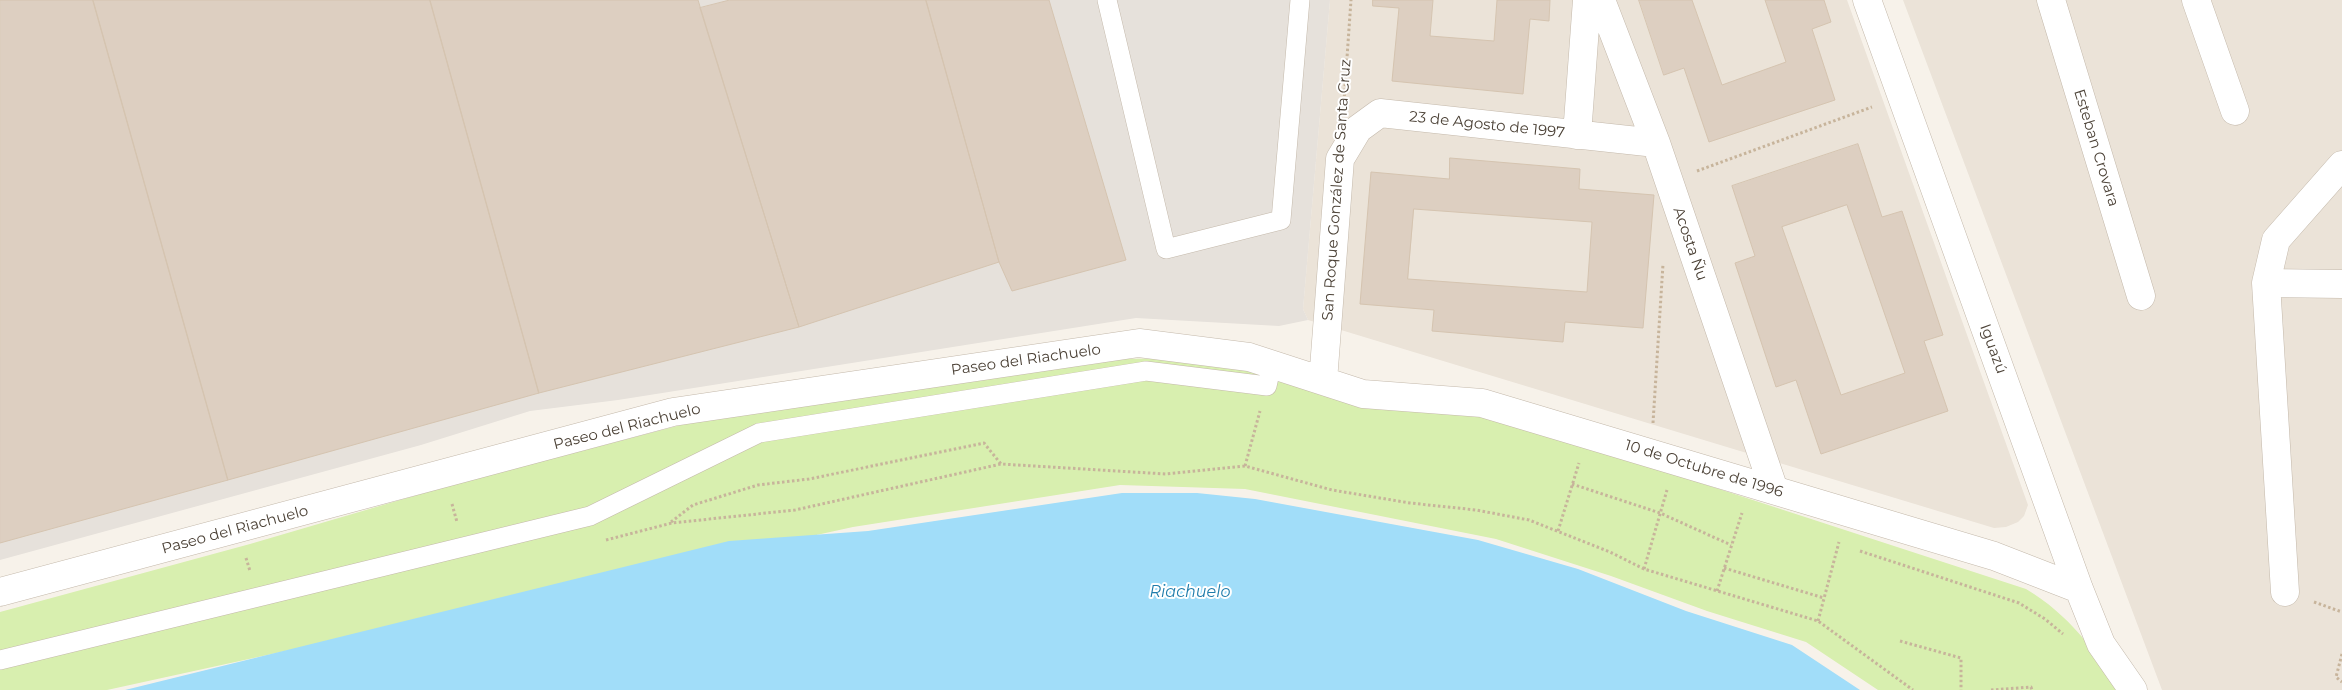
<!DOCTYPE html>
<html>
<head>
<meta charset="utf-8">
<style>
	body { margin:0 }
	canvas { display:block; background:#f7f2ea }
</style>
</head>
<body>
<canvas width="2342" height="690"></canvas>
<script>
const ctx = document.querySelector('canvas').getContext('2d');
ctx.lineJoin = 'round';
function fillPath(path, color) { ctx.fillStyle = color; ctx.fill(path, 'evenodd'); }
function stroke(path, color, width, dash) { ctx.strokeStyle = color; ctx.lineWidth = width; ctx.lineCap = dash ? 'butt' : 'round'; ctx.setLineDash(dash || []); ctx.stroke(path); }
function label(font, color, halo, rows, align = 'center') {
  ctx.font = font + ' Montserrat,sans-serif'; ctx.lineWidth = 4; ctx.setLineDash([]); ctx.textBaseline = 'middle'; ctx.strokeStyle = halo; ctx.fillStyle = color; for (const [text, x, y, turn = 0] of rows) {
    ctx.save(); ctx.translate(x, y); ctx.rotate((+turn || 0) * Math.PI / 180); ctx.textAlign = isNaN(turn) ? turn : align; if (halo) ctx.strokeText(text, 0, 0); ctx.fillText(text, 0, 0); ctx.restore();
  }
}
const residential = new Path2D(`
	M 1330,0 L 1847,0 L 2028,505 L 2024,516 L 2018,522 L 2006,527 L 1994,528 L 1308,320 L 1303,309 Z
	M 1903,0 L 2342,0 L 2342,690 L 2162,690 Z`);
const industrial = new Path2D(`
	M 0,0 L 1330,0 L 1303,309 L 1308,320 L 1279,326 L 1136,318 L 618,400 L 530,411 L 421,445 L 0,560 Z`);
const green = new Path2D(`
	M 1184,358 L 1495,416 L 2026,589 C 2070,615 2093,650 2123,690 L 1878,690 L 1806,642 L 1707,611 L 1611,576 L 1496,539 L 1245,489 L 1120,485 L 853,527 L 107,690 L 0,690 L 0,612 L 250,544 L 458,483 L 700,420 L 1118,359 Z`);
const water = new Path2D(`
	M 1122,493 L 1197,493 L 1255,499 L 1478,540 L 1578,569 L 1686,611 L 1792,645 L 1860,690 L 125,690 L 729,541 L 868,531 Z`);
const building = new Path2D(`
	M 0,0 L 93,0 L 228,480 L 0,543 Z
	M 93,0 L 430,0 L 539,393 L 228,480 Z
	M 430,0 L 698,0 L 799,327 L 539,393 Z
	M 730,0 L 926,0 L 999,262 L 799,327 L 700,8 Z
	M 926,0 L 1049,0 L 1126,260 L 1012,291 L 999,262 Z
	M 1373,0 L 1433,0 L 1430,36 L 1494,41 L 1497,0 L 1550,0 L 1549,21 L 1530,19 L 1523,94 L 1392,81 L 1399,8 L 1373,6 Z
	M 1639,0 L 1692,0 L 1722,85 L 1786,62 L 1765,0 L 1824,0 L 1831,22 L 1812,29 L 1835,100 L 1709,142 L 1684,68 L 1664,75 Z
	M 1858,144 L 1882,217 L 1902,211 L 1943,335 L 1924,341 L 1948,411 L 1821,454 L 1796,380 L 1776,387 L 1735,263 L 1755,256 L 1732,186 ZM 1847,205 L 1905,373 L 1841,395 L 1782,227 Z
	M 1450,158 L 1580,169 L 1579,189 L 1654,195 L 1643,328 L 1565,322 L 1563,342 L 1432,331 L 1434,310 L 1360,304 L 1371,172 L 1449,179 ZM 1414,209 L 1592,222 L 1587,292 L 1408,279 Z`);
const path = new Path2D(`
	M 1344,101 L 1351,0
	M 1697,171 L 1872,107
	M 1653,423 L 1663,264
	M 1245,466 L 1260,411
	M 1572,484 L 1660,513 L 1731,545
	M 452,504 L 457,522
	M 671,522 L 693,505 L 758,485 L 809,479 L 984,443 L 1001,464
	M 1558,531 L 1579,463
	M 606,540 L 672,523 L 795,510 L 1001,464 L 1166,474 L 1245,466 L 1332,490 L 1410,503 L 1476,510 L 1529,520 L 1610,552 L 1644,569 L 1818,621 L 1913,690
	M 1860,551 L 2019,603 L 2045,619 L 2063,634
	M 246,558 L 250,571
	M 1724,568 L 1824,598
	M 1644,569 L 1667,490
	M 1717,591 L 1742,513
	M 2314,602 L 2342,612
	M 1818,621 L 1839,542
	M 1900,641 L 1961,658 L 1961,690
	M 2342,654 L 2336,677 L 2342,682
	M 1991,690 L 2031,687 L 2032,690`);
const service = new Path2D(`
	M 1107,0 L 1166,249 L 1281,220 L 1300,0
	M 0,660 L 590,516 L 759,433 L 1146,371 L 1267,386 L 1272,364`);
const minor = new Path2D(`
	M 1601,0 L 1656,143 L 1774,490
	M 1867,0 L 2079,589 L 2101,644 L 2133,690
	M 2051,0 L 2141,296
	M 2196,0 L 2235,111
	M 1577,135 L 1587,0
	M 2266,283 L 2342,284
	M 1323,381 L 1340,159 L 1358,129 L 1380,113 L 1656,143
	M 0,592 L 673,412 L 1139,343 L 1249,357 L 1363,394 L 1482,403 L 1994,556 L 2079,589
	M 2285,592 L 2266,283 L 2276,240 L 2342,165`);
const streetNames = [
	["23 de Agosto de 1997",1487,125,6],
	["Esteban Crovara",2096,148,73],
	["San Roque González de Santa Cruz",1337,190,-86],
	["Acosta Ñu",1690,244,71],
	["Iguazú",1993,349,70],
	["Paseo del Riachuelo",1026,360,-8],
	["Paseo del Riachuelo",627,427,-14],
	["10 de Octubre de 1996",1704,469,17],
	["Paseo del Riachuelo",235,530,-15]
];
const waterNames = [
	["Riachuelo",1190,592]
];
fillPath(residential, '#ebe3d8');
fillPath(industrial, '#e6e1db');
fillPath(green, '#d8efaf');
fillPath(water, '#a1ddf9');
fillPath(building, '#ddcfc1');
stroke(building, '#d5c4b0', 1);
stroke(service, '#c4b9ab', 20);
stroke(minor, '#c4b9ab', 29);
stroke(path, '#c7b49b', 3, [2.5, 2.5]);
stroke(service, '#fff', 19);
stroke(minor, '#fff', 28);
label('15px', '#4c4237', '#fff', streetNames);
label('italic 16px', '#1f7cab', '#fff', waterNames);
</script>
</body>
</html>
